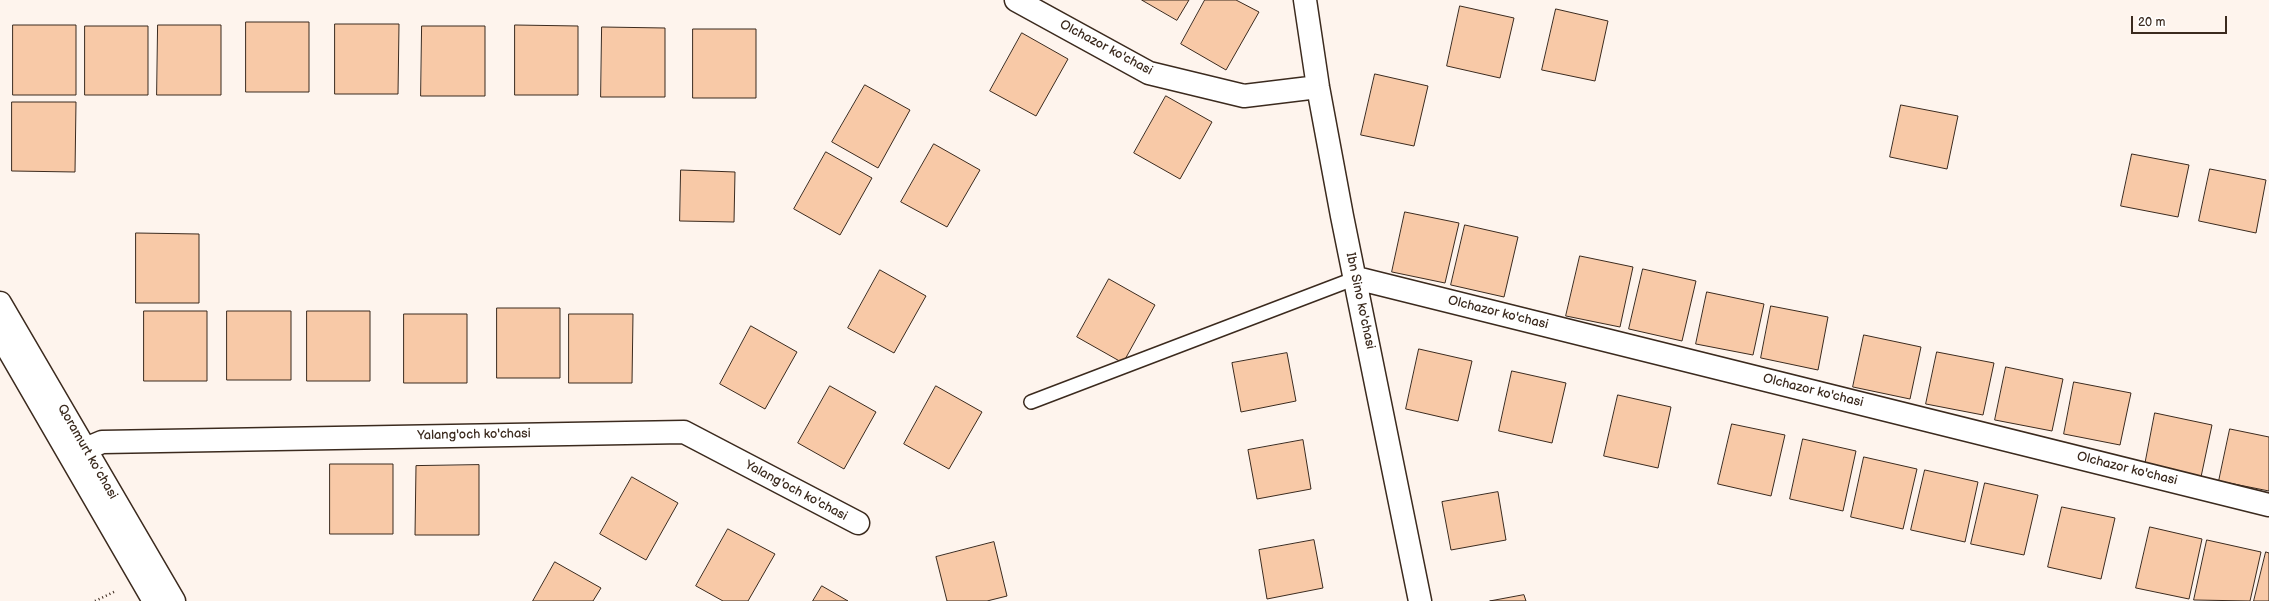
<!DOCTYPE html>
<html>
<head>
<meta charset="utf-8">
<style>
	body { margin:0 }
	#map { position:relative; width:2269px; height:601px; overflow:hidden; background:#fef4ed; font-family:"Balsamiq Sans",sans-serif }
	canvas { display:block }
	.scale { position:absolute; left:2131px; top:16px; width:96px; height:18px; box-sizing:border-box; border:2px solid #3b2a1e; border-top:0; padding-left:5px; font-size:12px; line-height:14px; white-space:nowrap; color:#3b2a1e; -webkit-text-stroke:3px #fff; paint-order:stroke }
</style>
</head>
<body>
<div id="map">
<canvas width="2269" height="601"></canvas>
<div class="scale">20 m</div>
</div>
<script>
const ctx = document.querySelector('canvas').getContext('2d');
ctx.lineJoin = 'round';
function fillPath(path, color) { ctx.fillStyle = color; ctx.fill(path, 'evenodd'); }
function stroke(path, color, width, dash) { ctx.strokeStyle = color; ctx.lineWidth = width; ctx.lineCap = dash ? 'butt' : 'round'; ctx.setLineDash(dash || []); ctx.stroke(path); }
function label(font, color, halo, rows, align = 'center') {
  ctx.font = font + ' "Balsamiq Sans",sans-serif'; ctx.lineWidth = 3.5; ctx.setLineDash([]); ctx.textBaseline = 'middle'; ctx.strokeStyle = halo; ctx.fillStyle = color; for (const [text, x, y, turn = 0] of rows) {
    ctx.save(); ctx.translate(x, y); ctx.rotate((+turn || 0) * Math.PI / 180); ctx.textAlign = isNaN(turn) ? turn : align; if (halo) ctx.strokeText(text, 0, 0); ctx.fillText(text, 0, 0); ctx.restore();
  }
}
const building = new Path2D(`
	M 1142,0 L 1189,0 L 1177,20 Z
	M 1205,0 L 1236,0 L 1259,12 L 1226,70 L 1181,44 Z
	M 1460,6 L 1514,18 L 1500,78 L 1447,66 Z
	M 1556,9 L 1608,21 L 1595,81 L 1542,70 Z
	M 246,22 L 309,22 L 309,92 L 246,92 Z
	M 335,24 L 399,24 L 398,94 L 335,94 Z
	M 13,25 L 76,25 L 76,95 L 13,95 Z
	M 158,25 L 221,25 L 221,95 L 157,95 Z
	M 515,25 L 578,26 L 578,95 L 515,95 Z
	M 85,26 L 148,26 L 148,95 L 85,95 Z
	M 422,26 L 485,26 L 485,96 L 421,96 Z
	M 602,27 L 665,28 L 665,97 L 601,97 Z
	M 693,29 L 756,29 L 756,98 L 693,98 Z
	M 1022,33 L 1068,59 L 1036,116 L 990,91 Z
	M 1375,74 L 1428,86 L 1414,146 L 1361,135 Z
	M 865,85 L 910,110 L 878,168 L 832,142 Z
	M 1166,96 L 1212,122 L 1180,179 L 1134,153 Z
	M 12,102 L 76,102 L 75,172 L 12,171 Z
	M 1901,105 L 1958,116 L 1947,169 L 1890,157 Z
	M 934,144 L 980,170 L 947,227 L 901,202 Z
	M 826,152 L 872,178 L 840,235 L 794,209 Z
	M 2132,154 L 2189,165 L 2178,217 L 2121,206 Z
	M 2210,169 L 2266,180 L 2256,233 L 2199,221 Z
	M 681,170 L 735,172 L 734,222 L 680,221 Z
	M 1405,212 L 1459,223 L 1445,283 L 1392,272 Z
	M 1465,225 L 1518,237 L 1504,297 L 1451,285 Z
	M 136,233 L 199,234 L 199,303 L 136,303 Z
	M 1580,256 L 1633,267 L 1620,327 L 1566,316 Z
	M 1643,269 L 1696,281 L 1682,341 L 1629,329 Z
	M 880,270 L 926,296 L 894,353 L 848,328 Z
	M 1109,279 L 1155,305 L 1123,363 L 1077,337 Z
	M 1707,292 L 1764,304 L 1753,355 L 1696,344 Z
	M 1771,306 L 1828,317 L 1818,370 L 1761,358 Z
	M 497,308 L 560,308 L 560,378 L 497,378 Z
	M 144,311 L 207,311 L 207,381 L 144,381 Z
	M 227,311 L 291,311 L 291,380 L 227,380 Z
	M 307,311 L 370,311 L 370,381 L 307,381 Z
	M 404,314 L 467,314 L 467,383 L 404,383 Z
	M 569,314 L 633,314 L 632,383 L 569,383 Z
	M 751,326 L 797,352 L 765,409 L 720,384 Z
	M 1864,335 L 1921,347 L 1910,399 L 1853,387 Z
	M 1419,349 L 1472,361 L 1458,421 L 1406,409 Z
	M 1937,352 L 1994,363 L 1983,415 L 1926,404 Z
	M 1287,353 L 1296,401 L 1241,412 L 1232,363 Z
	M 2006,367 L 2063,379 L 2052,431 L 1995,420 Z
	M 1512,371 L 1566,383 L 1552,443 L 1499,431 Z
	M 2074,382 L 2131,393 L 2120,445 L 2064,434 Z
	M 830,386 L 876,412 L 844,469 L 798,443 Z
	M 936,386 L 982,412 L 949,469 L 904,444 Z
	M 1618,395 L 1671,407 L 1658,468 L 1604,456 Z
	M 2155,413 L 2212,425 L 2201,477 L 2145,465 Z
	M 1732,424 L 1785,435 L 1771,496 L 1718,484 Z
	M 2230,429 L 2269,437 L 2269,491 L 2219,481 Z
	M 1803,439 L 1856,451 L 1843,511 L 1790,499 Z
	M 1303,440 L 1311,489 L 1257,499 L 1248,450 Z
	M 1864,457 L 1917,469 L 1903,529 L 1851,517 Z
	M 330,464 L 393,464 L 393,534 L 330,534 Z
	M 479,465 L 479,535 L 415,535 L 416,466 Z
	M 1925,470 L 1978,482 L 1965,542 L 1911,530 Z
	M 632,477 L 678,503 L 646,560 L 600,534 Z
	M 1985,483 L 2038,495 L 2024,555 L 1971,544 Z
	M 1498,492 L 1506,540 L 1451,550 L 1442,502 Z
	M 2062,507 L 2115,518 L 2101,579 L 2048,567 Z
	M 2150,527 L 2202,539 L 2189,599 L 2136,588 Z
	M 728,529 L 775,554 L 748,601 L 723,601 L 696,586 Z
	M 1314,540 L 1323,588 L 1267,599 L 1259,550 Z
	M 2207,540 L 2261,552 L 2250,601 L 2194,600 Z
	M 994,542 L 1007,596 L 987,601 L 947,601 L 936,557 Z
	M 2266,552 L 2269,553 L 2269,601 L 2254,601 Z
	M 555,562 L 601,588 L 593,601 L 533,601 Z
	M 822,586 L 848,601 L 813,601 Z
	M 1524,595 L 1526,601 L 1490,601 Z`);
const path = new Path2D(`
	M 95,601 L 116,591`);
const lane = new Path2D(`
	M 1031,402 L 1356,278`);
const street = new Path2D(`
	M 1016,0 L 1149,73 L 1244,96 L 1318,87
	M 1305,0 L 1318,87 L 1342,216 L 1420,601
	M 1356,278 L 2269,505
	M 71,455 L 102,442 L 684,432 L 858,523`);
const secondary = new Path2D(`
	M 0,303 L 174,601
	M 0,335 L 154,601`);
const streetNames = [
	["Olchazor ko'chasi",1106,48,28],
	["Ibn Sino ko'chasi",1360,301,78],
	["Olchazor ko'chasi",1498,313,14],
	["Olchazor ko'chasi",1813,391,14],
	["Yalang'och ko'chasi",474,435,-1],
	["Qoramurt koʻchasi",87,452,60],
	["Olchazor ko'chasi",2127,469,14],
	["Yalang'och ko'chasi",796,491,28]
];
fillPath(building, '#f8c9a7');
stroke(building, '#3b2a1e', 1);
stroke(lane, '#3b2a1e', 16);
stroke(street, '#3b2a1e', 25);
stroke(secondary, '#3b2a1e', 25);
stroke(path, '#3b2a1e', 2.5, [1, 3]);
stroke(lane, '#fff', 13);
stroke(street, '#fff', 22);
stroke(secondary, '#fff', 22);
label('13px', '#3b2a1e', '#fff', streetNames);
</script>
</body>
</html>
